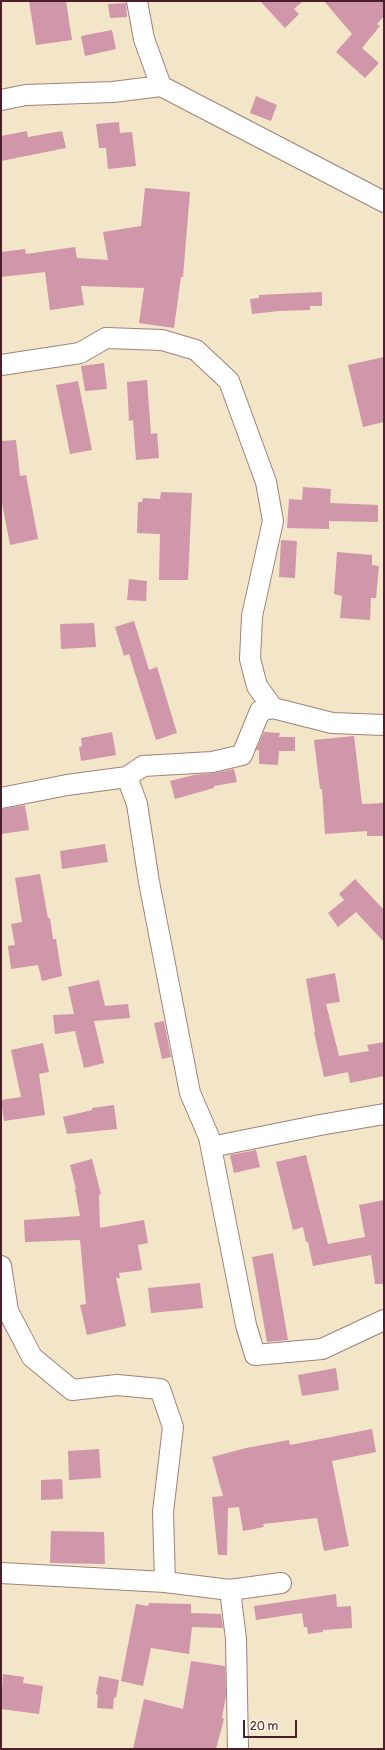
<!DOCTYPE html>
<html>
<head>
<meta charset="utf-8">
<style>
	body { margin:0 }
	#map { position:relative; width:385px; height:1750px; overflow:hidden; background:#f2e5c8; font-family:Pangolin,sans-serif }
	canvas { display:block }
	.frame { position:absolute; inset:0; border:2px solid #4a1f2b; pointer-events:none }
	.scale { position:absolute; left:243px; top:1720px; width:54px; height:18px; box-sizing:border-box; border:2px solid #4a1f2b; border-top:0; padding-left:5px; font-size:12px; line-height:14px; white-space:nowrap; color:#4a1f2b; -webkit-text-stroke:3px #fcf5e5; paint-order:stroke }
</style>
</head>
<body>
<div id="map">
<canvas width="385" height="1750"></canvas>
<div class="frame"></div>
<div class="scale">20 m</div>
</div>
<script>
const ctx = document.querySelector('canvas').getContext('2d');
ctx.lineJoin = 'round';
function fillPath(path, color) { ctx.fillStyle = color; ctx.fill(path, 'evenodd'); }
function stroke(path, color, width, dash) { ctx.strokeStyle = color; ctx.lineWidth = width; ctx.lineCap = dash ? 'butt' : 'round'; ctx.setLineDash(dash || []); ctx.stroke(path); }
const building = new Path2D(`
	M 29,1 L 66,1 L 72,40 L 36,45 Z
	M 260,1 L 303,1 L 294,9 L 299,14 L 285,28 Z
	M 324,1 L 384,1 L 384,16 L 377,24 L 380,26 L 362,48 L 379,63 L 365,78 L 336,52 L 352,34 Z
	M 126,3 L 127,17 L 110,18 L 108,4 Z
	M 112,30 L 116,49 L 85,56 L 81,36 Z
	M 256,96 L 277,105 L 271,121 L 250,113 Z
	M 119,122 L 120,133 L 132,132 L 136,166 L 108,169 L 106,148 L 99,148 L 96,124 Z
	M 27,131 L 28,137 L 62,131 L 66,148 L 1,161 L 1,136 Z
	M 145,188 L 190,192 L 183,277 L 181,277 L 174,328 L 139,323 L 144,288 L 81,286 L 84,305 L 50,310 L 45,272 L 1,277 L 1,252 L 25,249 L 26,254 L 75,247 L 77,258 L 108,260 L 103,232 L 141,226 Z
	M 322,292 L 322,306 L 310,306 L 310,310 L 278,311 L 252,314 L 250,299 L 259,298 L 259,295 Z
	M 384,357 L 384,422 L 363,427 L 348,365 Z
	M 104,363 L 107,389 L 85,391 L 81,366 Z
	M 147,380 L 151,434 L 157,433 L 159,458 L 136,460 L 133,420 L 129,421 L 127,382 Z
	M 78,381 L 92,450 L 70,454 L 56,385 Z
	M 16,440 L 20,476 L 26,475 L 38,539 L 10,545 L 1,498 L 1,441 Z
	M 303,487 L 331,489 L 330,503 L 378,505 L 378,522 L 329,521 L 329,529 L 287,528 L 289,499 L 302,500 Z
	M 161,492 L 192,493 L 188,580 L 159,580 L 160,534 L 137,533 L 138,502 L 142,502 L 143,498 L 160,499 Z
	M 281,540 L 297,541 L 295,578 L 279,577 Z
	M 337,552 L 372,555 L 372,565 L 379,566 L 376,598 L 371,598 L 370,620 L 340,618 L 342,596 L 334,594 Z
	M 129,579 L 147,581 L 146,601 L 127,600 Z
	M 134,621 L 149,670 L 157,667 L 177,733 L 156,740 L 129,654 L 124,656 L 115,627 Z
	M 94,623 L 96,647 L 61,649 L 60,624 Z
	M 112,732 L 116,755 L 81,761 L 79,747 L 82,746 L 81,738 Z
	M 264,732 L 280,733 L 279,737 L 295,737 L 295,751 L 279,751 L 278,765 L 259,764 L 259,750 L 256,750 Z
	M 354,736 L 362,804 L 384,803 L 384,836 L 367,836 L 367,831 L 325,834 L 322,789 L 320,789 L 314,740 Z
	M 234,769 L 237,782 L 214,786 L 214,788 L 175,799 L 170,781 L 194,775 L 214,773 Z
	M 25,805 L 29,830 L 1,834 L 1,809 Z
	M 105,844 L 108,862 L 62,869 L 60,851 Z
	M 40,874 L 48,918 L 50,918 L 53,939 L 56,939 L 62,976 L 42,981 L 38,965 L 11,969 L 8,946 L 15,945 L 11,924 L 22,922 L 15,878 Z
	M 355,879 L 384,910 L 384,942 L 356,912 L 338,927 L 328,913 L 344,900 L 339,894 Z
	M 335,973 L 340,1002 L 326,1004 L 339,1056 L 369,1051 L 367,1045 L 384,1042 L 384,1076 L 350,1083 L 348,1072 L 324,1077 L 314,1032 L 315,1032 L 306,979 Z
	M 99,980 L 105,1006 L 128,1004 L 130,1018 L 94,1021 L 104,1063 L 84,1068 L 75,1031 L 55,1034 L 53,1015 L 74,1014 L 68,987 Z
	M 164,1021 L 171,1057 L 162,1059 L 154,1023 Z
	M 43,1043 L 49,1072 L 39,1074 L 45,1115 L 4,1121 L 1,1100 L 21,1097 L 11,1050 Z
	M 114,1105 L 117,1129 L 67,1134 L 63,1117 L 92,1110 L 92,1108 Z
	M 256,1150 L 260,1167 L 234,1173 L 230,1155 Z
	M 306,1155 L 328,1244 L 365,1237 L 359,1205 L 384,1200 L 384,1284 L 375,1284 L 371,1255 L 313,1266 L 308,1242 L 306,1242 L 303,1227 L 293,1230 L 276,1162 Z
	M 92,1159 L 101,1194 L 99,1195 L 100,1228 L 144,1220 L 148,1243 L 138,1245 L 142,1270 L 119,1273 L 120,1278 L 116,1278 L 126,1326 L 87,1335 L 80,1305 L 86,1304 L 80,1240 L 25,1242 L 24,1220 L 80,1216 L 75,1189 L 76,1189 L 70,1165 Z
	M 273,1253 L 288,1340 L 267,1342 L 252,1257 Z
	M 200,1283 L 203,1308 L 151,1313 L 148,1288 Z
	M 336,1368 L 339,1390 L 302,1396 L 298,1375 Z
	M 372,1429 L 376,1452 L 332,1461 L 349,1546 L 324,1551 L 317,1518 L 263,1524 L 264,1527 L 243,1531 L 239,1507 L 228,1508 L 227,1555 L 218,1555 L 212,1497 L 223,1496 L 212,1457 L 246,1448 L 289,1440 L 290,1445 Z
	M 99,1449 L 101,1478 L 69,1480 L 68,1451 Z
	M 62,1479 L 63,1499 L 41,1500 L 41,1480 Z
	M 51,1531 L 104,1532 L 105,1564 L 50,1563 Z
	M 336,1594 L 337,1607 L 351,1606 L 352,1628 L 323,1630 L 323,1632 L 308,1634 L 307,1627 L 304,1627 L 302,1613 L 256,1620 L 254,1606 Z
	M 149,1603 L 191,1604 L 191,1613 L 221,1614 L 223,1628 L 192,1627 L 189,1654 L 151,1648 L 143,1686 L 121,1681 L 136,1604 L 148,1606 Z
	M 191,1661 L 225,1666 L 226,1695 L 222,1718 L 224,1719 L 216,1749 L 133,1749 L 144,1699 L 183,1709 Z
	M 3,1674 L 24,1677 L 23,1683 L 43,1686 L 39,1714 L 1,1709 Z
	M 99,1676 L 119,1680 L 116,1698 L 114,1697 L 113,1709 L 97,1708 L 98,1695 L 96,1694 Z`);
const minor = new Path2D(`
	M 137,1 L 144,39 L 161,86
	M 1,100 L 26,95 L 113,92 L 161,86 L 384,202
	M 1,365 L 80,353 L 106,338 L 162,340 L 196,350 L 229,381 L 266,482 L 273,521 L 252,616 L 250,659 L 257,686 L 273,708
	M 127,777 L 143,766 L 212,762 L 242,755 L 260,711 L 273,708 L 332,723 L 384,725
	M 1,798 L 67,785 L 127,777 L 137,804 L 149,882 L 190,1093 L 209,1137 L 246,1325 L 255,1355 L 322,1349 L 384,1320
	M 211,1147 L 320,1125 L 384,1114
	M 1,1266 L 8,1311 L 32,1357 L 72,1390 L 117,1385 L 160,1389 L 173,1427 L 163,1512 L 165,1582 L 230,1590 L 236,1639 L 238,1749
	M 1,1573 L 165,1582
	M 230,1590 L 281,1583`);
fillPath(building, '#d096a9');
stroke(minor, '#9e827a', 22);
stroke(minor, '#fff', 20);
</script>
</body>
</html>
